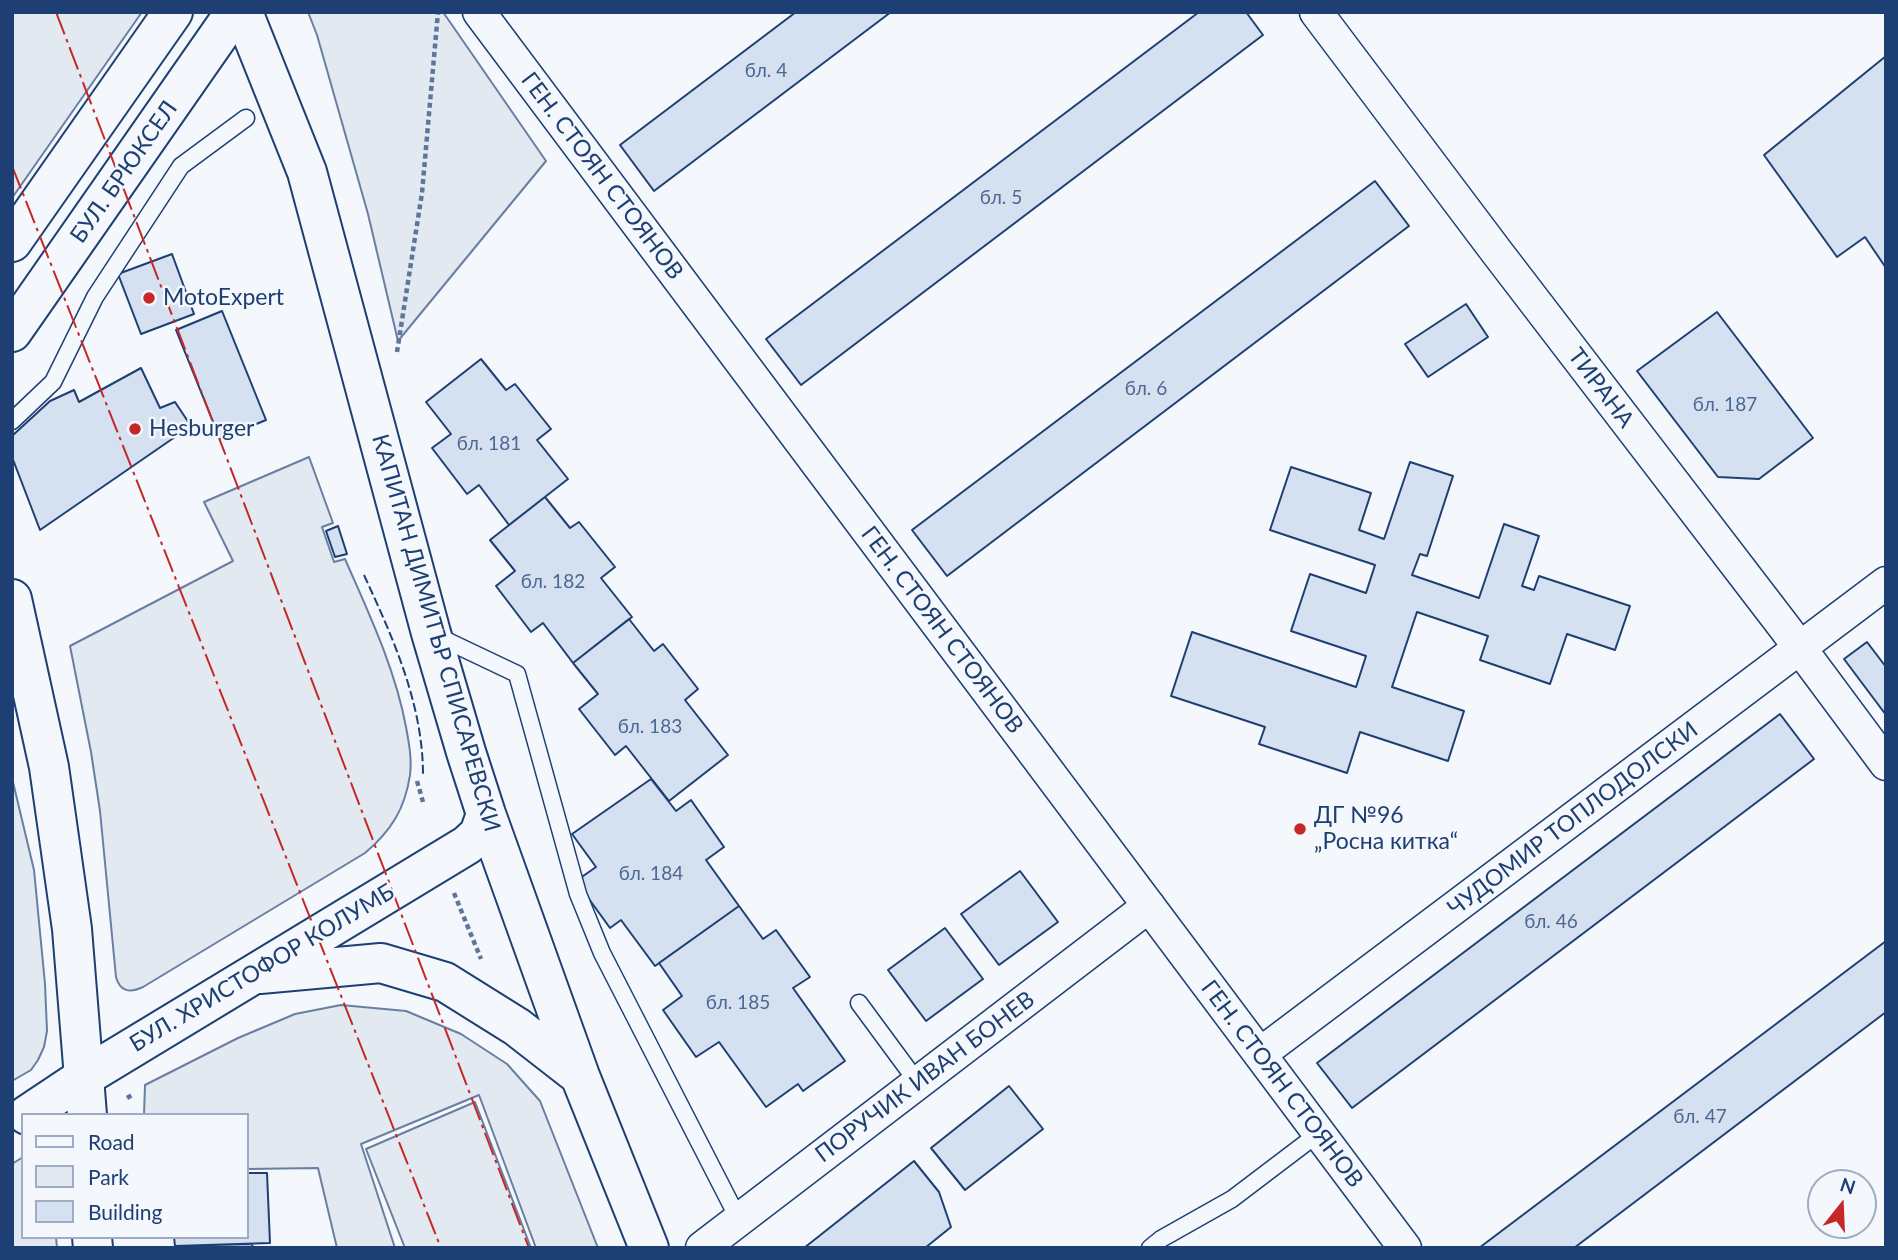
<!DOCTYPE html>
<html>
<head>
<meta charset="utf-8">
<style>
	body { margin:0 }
	#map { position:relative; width:1898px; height:1260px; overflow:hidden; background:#f4f7fb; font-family:Lato,sans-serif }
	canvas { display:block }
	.frame { position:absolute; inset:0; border:14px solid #1d3f73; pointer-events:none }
	.legend { position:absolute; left:21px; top:1113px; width:228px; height:126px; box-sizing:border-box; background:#f4f7fb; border:2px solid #9eadc5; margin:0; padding:9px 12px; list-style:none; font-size:21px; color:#1d3f73 }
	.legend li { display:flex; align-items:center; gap:14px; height:35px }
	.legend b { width:35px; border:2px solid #9eadc5 }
	.north { position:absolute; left:1807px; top:1169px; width:70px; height:70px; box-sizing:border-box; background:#f4f7fb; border:2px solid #9eadc5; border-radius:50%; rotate:18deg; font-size:19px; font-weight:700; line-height:28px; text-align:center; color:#1d3f73 }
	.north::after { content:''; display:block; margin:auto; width:24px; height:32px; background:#c62828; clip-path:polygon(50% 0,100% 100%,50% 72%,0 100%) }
</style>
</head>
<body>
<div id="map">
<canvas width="1898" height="1260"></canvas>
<div class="frame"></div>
<ul class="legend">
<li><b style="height:9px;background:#f4f7fb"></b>Road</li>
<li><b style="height:19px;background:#e3e9f0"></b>Park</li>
<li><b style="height:19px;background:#d5e0f0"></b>Building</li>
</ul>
<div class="north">N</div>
</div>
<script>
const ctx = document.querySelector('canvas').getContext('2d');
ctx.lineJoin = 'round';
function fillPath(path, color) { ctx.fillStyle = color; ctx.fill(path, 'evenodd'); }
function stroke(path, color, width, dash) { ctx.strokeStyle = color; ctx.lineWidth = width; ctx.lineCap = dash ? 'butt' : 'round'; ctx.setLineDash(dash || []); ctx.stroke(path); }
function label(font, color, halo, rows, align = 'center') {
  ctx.font = font + ' Lato,sans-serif'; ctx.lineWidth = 5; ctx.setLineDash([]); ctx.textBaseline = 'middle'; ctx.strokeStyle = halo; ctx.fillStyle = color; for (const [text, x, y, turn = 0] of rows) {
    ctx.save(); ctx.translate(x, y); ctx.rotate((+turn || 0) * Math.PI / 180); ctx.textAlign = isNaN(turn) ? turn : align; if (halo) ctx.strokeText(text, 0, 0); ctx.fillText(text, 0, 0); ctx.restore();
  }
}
const green = new Path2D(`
	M 12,12 L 142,12 L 12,198 Z
	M 308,12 L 443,12 L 546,161 L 398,341 L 368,214 L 317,35 Z
	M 309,457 L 333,523 L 322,527 L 334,562 L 345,559 C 369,614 395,668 406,727 C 409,743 412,759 410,775 C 405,809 391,831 365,853 L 143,987 C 130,993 120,992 116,977 L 100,811 L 91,752 L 70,646 L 233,561 L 204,502 Z
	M 12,778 L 34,870 L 45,984 L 47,1031 L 44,1047 L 38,1060 L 31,1070 L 12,1081 Z
	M 341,1005 L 406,1011 L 461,1034 L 507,1064 L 540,1101 L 598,1248 L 536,1248 L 479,1095 L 361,1144 L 395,1248 L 337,1248 L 318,1168 L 247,1169 L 247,1115 L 144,1115 L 145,1085 L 238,1038 L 295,1014 Z
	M 475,1102 L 531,1248 L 405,1248 L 366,1149 Z
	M 23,1157 L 23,1237 L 56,1237 L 57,1248 L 12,1248 L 12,1164 Z`);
const building = new Path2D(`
	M 796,12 L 891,12 L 654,191 L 620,145 Z
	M 1199,12 L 1246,12 L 1263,35 L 801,385 L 766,339 Z
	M 1886,56 L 1886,268 L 1865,237 L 1837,257 L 1764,155 Z
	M 1375,181 L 1409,226 L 947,576 L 912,530 Z
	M 172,254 L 194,314 L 141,334 L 118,274 Z
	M 1466,304 L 1488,337 L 1428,377 L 1405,344 Z
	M 222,311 L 266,420 L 220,439 L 176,330 Z
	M 1717,312 L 1813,438 L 1759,479 L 1718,477 L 1637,371 Z
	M 481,359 L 506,390 L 515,384 L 551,429 L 537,440 L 568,479 L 509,525 L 479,485 L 467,494 L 432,448 L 451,434 L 426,402 Z
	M 141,368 L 160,408 L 175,402 L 191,426 L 40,530 L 12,457 L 12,436 L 50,401 L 74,390 L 79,402 Z
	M 1410,462 L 1453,476 L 1427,556 L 1420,554 L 1412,575 L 1479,598 L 1504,524 L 1539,536 L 1522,586 L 1534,590 L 1539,576 L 1630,606 L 1615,650 L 1567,634 L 1550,684 L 1480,660 L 1488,636 L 1417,612 L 1392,687 L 1464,711 L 1448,761 L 1360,732 L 1347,773 L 1259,744 L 1265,727 L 1171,696 L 1192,632 L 1356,687 L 1366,656 L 1291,631 L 1310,574 L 1366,593 L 1375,565 L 1270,530 L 1291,467 L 1371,493 L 1359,530 L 1384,539 Z
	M 545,497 L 570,528 L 579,522 L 615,567 L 601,578 L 632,617 L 573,663 L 543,623 L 531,632 L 496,586 L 515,571 L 490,540 Z
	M 338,526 L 347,554 L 335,557 L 326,531 Z
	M 629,619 L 654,651 L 663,644 L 698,689 L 685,700 L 728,755 L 669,801 L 626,746 L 615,755 L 579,709 L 598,694 L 573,663 Z
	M 1867,642 L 1886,667 L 1886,715 L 1844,659 Z
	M 1780,714 L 1814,759 L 1352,1108 L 1317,1063 Z
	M 651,779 L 676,811 L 691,800 L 724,847 L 706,860 L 739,906 L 655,966 L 621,920 L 610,928 L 576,881 L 596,867 L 572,834 Z
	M 1020,871 L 1058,922 L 999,965 L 961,914 Z
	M 739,906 L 763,939 L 776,930 L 810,977 L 793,988 L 845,1061 L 803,1091 L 798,1084 L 766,1107 L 719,1042 L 696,1057 L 663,1010 L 682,996 L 659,963 Z
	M 945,928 L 983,979 L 926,1021 L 888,970 Z
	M 1886,941 L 1886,1012 L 1574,1248 L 1479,1248 Z
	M 1009,1086 L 1043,1129 L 965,1190 L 931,1148 Z
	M 914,1161 L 939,1192 L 951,1227 L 925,1248 L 804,1248 Z
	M 247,1173 L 267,1173 L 270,1243 L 175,1246 L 174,1237 L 247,1237 Z
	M 252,1244 L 253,1248 L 175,1248 L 175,1246 Z`);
const path = new Path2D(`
	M 397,352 L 422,193 L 438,12
	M 417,781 L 423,802
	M 454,893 L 481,959
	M 127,1098 L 132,1095`);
const service = new Path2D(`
	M 12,421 L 53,382 L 95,297 L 181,166 L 246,118
	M 437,636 L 517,674 L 578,894 L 602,953 L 739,1220
	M 859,1003 L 918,1083
	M 1150,1248 L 1161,1239 L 1232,1199 L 1319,1133`);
const minor = new Path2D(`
	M 479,12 L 1405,1248
	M 1316,12 L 1496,251 L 1785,628 L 1886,764
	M 1260,1054 L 1886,583
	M 702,1248 L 1149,906`);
const tertiary = new Path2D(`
	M 243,12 L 307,172 L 431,633 L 466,752 L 486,814 L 580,1076 L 649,1248
	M 260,974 L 381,963 L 445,982 L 517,1027 L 580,1076
	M 84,1077 L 467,845 L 479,834 L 486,814`);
const secondary = new Path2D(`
	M 12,599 L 49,767 L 72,929 L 87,1115
	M 27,1115 L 84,1077
	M 92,1237 L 93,1248`);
const primary = new Path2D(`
	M 12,242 L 173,12
	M 12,332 L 235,12`);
const fence = new Path2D(`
	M 364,575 C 393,638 423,704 423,775`);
const power = new Path2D(`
	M 56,12 L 529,1248
	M 12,166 L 441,1248`);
const markers = [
	[149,298,7,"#c62828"],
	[135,429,7,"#c62828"],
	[1300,829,7,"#c62828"]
];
const numberNames = [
	["бл. 4",766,71],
	["бл. 5",1001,198],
	["бл. 6",1146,389],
	["бл. 187",1725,405],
	["бл. 181",489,444],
	["бл. 182",553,582],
	["бл. 183",650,727],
	["бл. 184",651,874],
	["бл. 46",1551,922],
	["бл. 185",738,1003],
	["бл. 47",1700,1117]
];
const streetNames = [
	["БУЛ. БРЮКСЕЛ",124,172,-55],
	["ГЕН. СТОЯН СТОЯНОВ",602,176,53],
	["ТИРАНА",1601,388,53],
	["ГЕН. СТОЯН СТОЯНОВ",942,630,53],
	["КАПИТАН ДИМИТЪР СПИСАРЕВСКИ",436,633,74],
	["ЧУДОМИР ТОПЛОДОЛСКИ",1573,819,-37],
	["БУЛ. ХРИСТОФОР КОЛУМБ",262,968,-31],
	["ПОРУЧИК ИВАН БОНЕВ",925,1077,-37],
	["ГЕН. СТОЯН СТОЯНОВ",1282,1084,53]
];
const poiNames = [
	["MotoExpert",163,298],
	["Hesburger",149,429],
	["ДГ №96",1314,816],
	["„Росна китка“",1314,842]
];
fillPath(green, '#e3e9f0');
stroke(green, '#687fa3', 2);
fillPath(building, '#d5e0f0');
stroke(building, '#1d3f73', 2);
stroke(service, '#1d3f73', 19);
stroke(minor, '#1d3f73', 35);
stroke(tertiary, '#1d3f73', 42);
stroke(secondary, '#1d3f73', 42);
stroke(primary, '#1d3f73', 42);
stroke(path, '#5e769c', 4.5, [5, 3.5]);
stroke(service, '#f4f7fb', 16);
stroke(minor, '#f4f7fb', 32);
stroke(tertiary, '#f4f7fb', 38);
stroke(secondary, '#f4f7fb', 38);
stroke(primary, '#f4f7fb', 38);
stroke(fence, '#1d3f73', 2, [9, 3.5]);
stroke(power, '#c62828', 2, [24, 5, 3.5, 5]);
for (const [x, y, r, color] of markers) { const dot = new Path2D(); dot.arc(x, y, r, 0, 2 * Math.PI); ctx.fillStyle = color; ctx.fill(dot); stroke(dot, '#f4f7fb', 2.5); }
label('19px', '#4b6792', null, numberNames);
label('23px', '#1d3f73', '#f4f7fb', streetNames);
label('23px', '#1d3f73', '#f4f7fb', poiNames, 'left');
</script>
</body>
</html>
